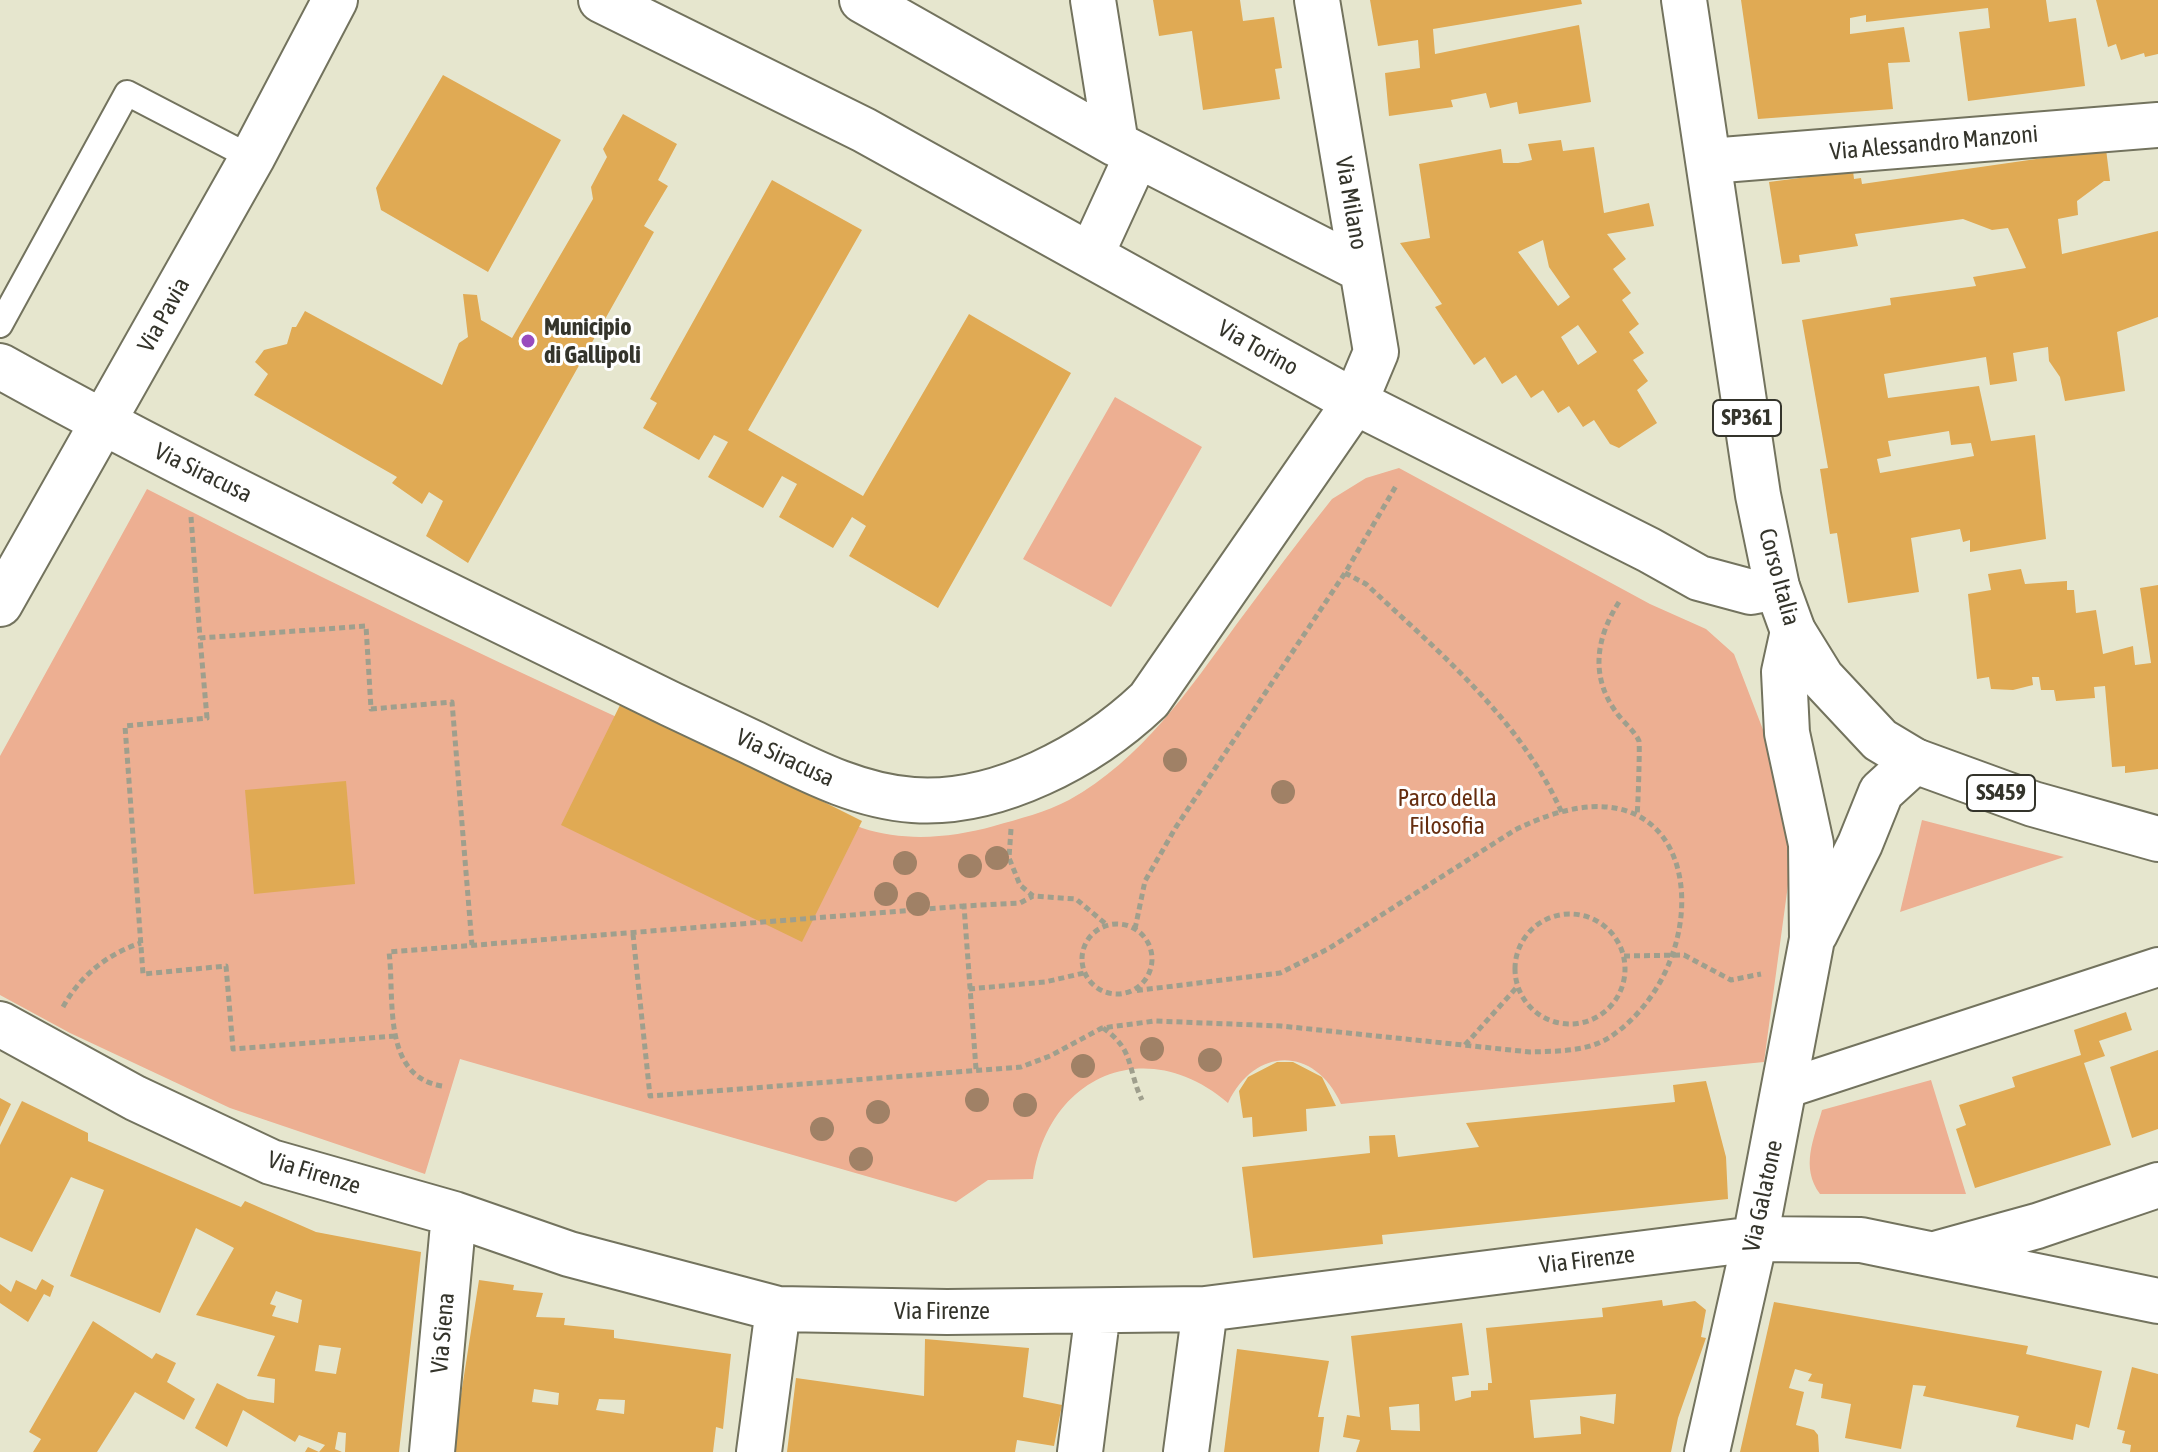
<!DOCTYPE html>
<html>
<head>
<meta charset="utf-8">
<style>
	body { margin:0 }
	canvas { display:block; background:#e6e6ce }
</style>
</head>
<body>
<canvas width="2158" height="1452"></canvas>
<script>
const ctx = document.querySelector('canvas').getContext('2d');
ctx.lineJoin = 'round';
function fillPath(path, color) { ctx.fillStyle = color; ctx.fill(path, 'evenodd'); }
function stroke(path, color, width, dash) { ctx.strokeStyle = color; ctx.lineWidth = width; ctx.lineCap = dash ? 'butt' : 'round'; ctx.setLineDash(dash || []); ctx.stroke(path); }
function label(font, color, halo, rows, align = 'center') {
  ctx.font = font + ' "Asap Condensed",sans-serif'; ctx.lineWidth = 6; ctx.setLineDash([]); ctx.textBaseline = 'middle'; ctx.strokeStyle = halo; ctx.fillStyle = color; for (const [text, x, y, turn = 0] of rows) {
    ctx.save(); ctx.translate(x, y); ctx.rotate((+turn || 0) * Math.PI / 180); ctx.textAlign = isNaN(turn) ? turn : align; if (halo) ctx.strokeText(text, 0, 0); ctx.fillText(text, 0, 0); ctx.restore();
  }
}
const green = new Path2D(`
	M 1115,397 L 1202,447 L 1111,607 L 1023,559 Z
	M 1399,468 L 1650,604 L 1706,629 L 1734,654 L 1770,748 L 1786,820 L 1790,870 L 1764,1062 L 1341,1104 C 1315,1046 1255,1046 1228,1103 C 1147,1033 1048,1075 1033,1179 L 988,1180 L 956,1202 L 460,1059 L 425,1174 L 230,1108 L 70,1033 L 0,995 L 0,756 L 147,489 C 382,610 621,721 862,828 C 905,842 951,838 994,826 C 1019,819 1046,812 1069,800 C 1141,760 1189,690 1236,625 C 1268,582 1299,540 1332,499 L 1366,478 Z
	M 1922,820 L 2064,857 L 1900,912 Z
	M 1931,1080 L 1966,1194 L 1820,1194 C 1800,1167 1814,1139 1822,1110 Z`);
const building = new Path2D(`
	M 1153,0 L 1240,0 L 1243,21 L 1274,17 L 1282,68 L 1275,69 L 1280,99 L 1203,110 L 1192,31 L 1159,36 Z
	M 1370,0 L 1581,0 L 1582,4 L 1433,29 L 1435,54 L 1579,25 L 1591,102 L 1519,114 L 1517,102 L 1490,108 L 1486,93 L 1451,100 L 1453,107 L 1389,116 L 1385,73 L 1420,68 L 1418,40 L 1378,46 Z
	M 1741,0 L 2046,0 L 2049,22 L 2076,18 L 2085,86 L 1968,101 L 1959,32 L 1990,28 L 1988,8 L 1866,22 L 1866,15 L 1850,18 L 1850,34 L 1904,27 L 1910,62 L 1888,63 L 1893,109 L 1758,119 Z
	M 2096,0 L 2158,0 L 2158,54 L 2145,57 L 2144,53 L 2121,60 L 2116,44 L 2108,47 Z
	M 443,75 L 561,140 L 488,272 L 381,210 L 376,188 Z
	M 623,114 L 677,144 L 658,180 L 668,186 L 644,226 L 654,232 L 468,563 L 426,536 L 443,501 L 429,492 L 422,504 L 392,483 L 397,477 L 254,395 L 268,374 L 255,362 L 264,350 L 287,344 L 292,327 L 296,327 L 305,311 L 442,385 L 459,343 L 468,337 L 463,294 L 477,295 L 481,320 L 512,338 L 593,199 L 591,187 L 607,157 L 603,149 Z
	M 1561,140 L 1563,151 L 1594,147 L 1604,213 L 1649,203 L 1654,226 L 1607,234 L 1626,259 L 1613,269 L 1631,293 L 1622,300 L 1639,324 L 1629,332 L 1644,353 L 1633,360 L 1648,381 L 1637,390 L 1657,423 L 1619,448 L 1610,444 L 1594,420 L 1583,427 L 1569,406 L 1558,413 L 1543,390 L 1531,398 L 1516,375 L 1502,384 L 1485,357 L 1474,365 L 1435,307 L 1442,304 L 1400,243 L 1430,238 L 1419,164 L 1501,149 L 1503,163 L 1518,163 L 1532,160 L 1528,144 ZM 1543,240 L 1549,267 L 1570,297 L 1558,306 L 1518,252 ZM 1578,325 L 1597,352 L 1578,365 L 1561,337 Z
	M 2106,149 L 2110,181 L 2104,181 L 2077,201 L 2078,215 L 2058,219 L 2062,254 L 2158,231 L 2158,317 L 2117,332 L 2125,391 L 2065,401 L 2060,377 L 2049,361 L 2048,347 L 2013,353 L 2017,381 L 1990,385 L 1986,357 L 1884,374 L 1888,398 L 1979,386 L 1991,441 L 2035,435 L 2046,539 L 1970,552 L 1970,540 L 1963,542 L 1960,529 L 1911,538 L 1919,592 L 1848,603 L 1837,533 L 1830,534 L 1820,469 L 1828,468 L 1802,320 L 1891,305 L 1890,298 L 1976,286 L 1973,277 L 2026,268 L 2008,228 L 1992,230 L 1963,219 L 1855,234 L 1858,246 L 1799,255 L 1800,262 L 1782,264 L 1769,182 L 1853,171 L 1854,179 L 1861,178 L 1862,184 ZM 1949,431 L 1951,445 L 1971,443 L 1974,456 L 1880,473 L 1877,459 L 1891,456 L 1888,441 Z
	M 772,180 L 862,230 L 748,430 L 863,496 L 969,314 L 1071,373 L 938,608 L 849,556 L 866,526 L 852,517 L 833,548 L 779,517 L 797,484 L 782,476 L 763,508 L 708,477 L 728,442 L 714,435 L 699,460 L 643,428 L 657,403 L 650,399 Z
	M 2021,569 L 2025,584 L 2067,581 L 2067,590 L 2074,590 L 2076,613 L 2096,610 L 2103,654 L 2133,646 L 2135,665 L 2151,663 L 2140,588 L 2158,585 L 2158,769 L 2125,773 L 2125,766 L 2112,767 L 2105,686 L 2094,687 L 2095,698 L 2056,701 L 2054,690 L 2041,690 L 2039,677 L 2032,677 L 2033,685 L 2013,690 L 1991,689 L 1989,677 L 1977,679 L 1968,594 L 1991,590 L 1988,574 Z
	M 622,701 L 862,821 L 802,942 L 561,825 Z
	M 346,781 L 355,884 L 254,894 L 245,790 Z
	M 2126,1012 L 2132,1030 L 2099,1041 L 2105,1056 L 2084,1063 L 2111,1145 L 1975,1188 L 1956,1129 L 1966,1125 L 1959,1105 L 2015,1087 L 2012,1077 L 2081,1055 L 2074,1030 Z
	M 2158,1050 L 2158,1129 L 2132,1138 L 2110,1067 Z
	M 1277,1062 L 1293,1062 L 1322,1077 L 1336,1106 L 1306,1109 L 1307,1131 L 1253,1137 L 1252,1117 L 1243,1118 L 1239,1091 L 1248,1077 Z
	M 1706,1081 L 1726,1157 L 1728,1199 L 1382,1235 L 1383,1244 L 1253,1258 L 1242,1167 L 1370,1153 L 1369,1136 L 1395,1135 L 1398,1157 L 1479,1147 L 1466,1123 L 1675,1102 L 1673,1085 Z
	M 0,1098 L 11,1104 L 0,1127 Z
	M 22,1101 L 88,1133 L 88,1141 L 241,1207 L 245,1201 L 316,1232 L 421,1252 L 399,1452 L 345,1452 L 346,1433 L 338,1432 L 335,1449 L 342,1452 L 305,1452 L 308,1447 L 319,1452 L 325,1445 L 299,1435 L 295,1442 L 243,1410 L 227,1447 L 195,1428 L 217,1383 L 248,1399 L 274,1403 L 275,1379 L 257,1376 L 275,1336 L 196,1315 L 234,1248 L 196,1228 L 160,1313 L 70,1276 L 104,1190 L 71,1177 L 32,1252 L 0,1237 L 0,1145 ZM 276,1291 L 302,1300 L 298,1323 L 272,1316 L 276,1306 L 270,1304 ZM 319,1345 L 341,1348 L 336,1374 L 315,1371 Z
	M 42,1279 L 54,1286 L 50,1297 L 44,1294 L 28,1322 L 0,1303 L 0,1284 L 11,1292 L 16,1280 L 36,1290 Z
	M 479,1280 L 514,1285 L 513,1290 L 543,1293 L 536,1317 L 565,1318 L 564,1325 L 614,1330 L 614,1338 L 731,1354 L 723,1429 L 716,1427 L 713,1452 L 452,1452 ZM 534,1389 L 559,1393 L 558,1405 L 532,1402 ZM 599,1399 L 625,1400 L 624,1414 L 596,1410 Z
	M 1662,1300 L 1663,1306 L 1695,1301 L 1706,1310 L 1701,1337 L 1706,1338 L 1678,1418 L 1671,1452 L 1356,1452 L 1360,1440 L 1343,1437 L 1347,1415 L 1360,1417 L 1351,1336 L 1462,1323 L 1469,1375 L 1452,1377 L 1455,1401 L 1471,1397 L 1471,1391 L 1488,1390 L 1488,1383 L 1492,1383 L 1486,1328 L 1603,1317 L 1602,1308 ZM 1616,1394 L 1614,1424 L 1580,1416 L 1581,1434 L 1534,1438 L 1530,1400 ZM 1419,1404 L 1420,1431 L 1391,1430 L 1389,1407 Z
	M 1774,1302 L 2028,1346 L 2026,1354 L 2102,1371 L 2089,1428 L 2076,1424 L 2073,1440 L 2016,1427 L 2019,1416 L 1923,1396 L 1926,1386 L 1913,1385 L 1901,1449 L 1845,1438 L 1851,1404 L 1821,1398 L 1823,1384 L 1808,1381 L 1812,1374 L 1795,1369 L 1789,1388 L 1804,1392 L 1796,1425 L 1814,1430 L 1818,1435 L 1819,1452 L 1740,1452 Z
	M 93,1321 L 152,1359 L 156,1353 L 176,1363 L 167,1382 L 195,1399 L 184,1420 L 135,1392 L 97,1452 L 33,1452 L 41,1439 L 29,1432 Z
	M 925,1339 L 1029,1348 L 1023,1397 L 1062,1405 L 1054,1446 L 1017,1440 L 1015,1452 L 787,1452 L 796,1378 L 924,1396 Z
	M 1237,1349 L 1329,1361 L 1318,1417 L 1324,1417 L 1319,1452 L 1224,1452 Z
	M 2132,1367 L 2158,1374 L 2158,1452 L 2130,1452 L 2131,1445 L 2122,1443 L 2125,1431 L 2117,1429 Z`);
const path = new Path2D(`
	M 191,517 L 200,638
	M 1345,573 L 1366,584 C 1439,652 1521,720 1562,813
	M 1619,602 C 1596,638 1590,676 1616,712 C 1622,721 1635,731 1639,741 C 1640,745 1638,809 1637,815
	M 1011,829 L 1009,858 L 1020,885 L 1033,896 L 1076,899 L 1107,925
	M1515 969a55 55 0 1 1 110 0a55 55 0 1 1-110 0Z
	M1082 959a35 35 0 1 1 70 0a35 35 0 1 1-70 0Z
	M 1135,929 L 1145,881 L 1176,827 L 1345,573 L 1396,486
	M 633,934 L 650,1096 L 1021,1067 L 1050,1056 L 1102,1028 L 1155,1021 L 1281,1026 L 1530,1052 C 1558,1051 1590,1052 1613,1035 C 1726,955 1704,735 1515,830 L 1328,949 L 1280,973 L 1133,991
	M 1624,956 L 1684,955 L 1731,980 L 1761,974
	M 969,989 L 1045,982 L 1084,973
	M 63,1007 C 80,976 107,954 141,943
	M 1103,1028 C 1135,1050 1127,1069 1142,1100
	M 395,1036 L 233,1049 L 226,966 L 143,974 L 125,726 L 207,718 L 200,638 L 366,626 L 371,709 L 452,702 L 472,945
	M 1465,1045 L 1517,987
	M 976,1069 L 964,906 L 1020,903 L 1033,896
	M 442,1086 C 381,1076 395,999 389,952 L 964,906`);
const service = new Path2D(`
	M 0,325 L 127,93 L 252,158`);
const pedestrian = new Path2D(`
	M 1785,1089 L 2158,967`);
const minor = new Path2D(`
	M 862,0 L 1116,144 L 1362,270
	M 1093,0 L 1116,144
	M 1710,161 L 2158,125
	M 1091,255 L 1137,155
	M 0,366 C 192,473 392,567 589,664 C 643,691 697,717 751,742 C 803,767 855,796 913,800 C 997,806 1090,756 1149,700 L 1355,402 L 1376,352 L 1317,0
	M 0,604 L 252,158 L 335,0
	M 1815,934 L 1860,844 L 1881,792 L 1915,761
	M 0,1024 L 135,1098 L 271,1162 L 454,1214 L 569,1254 L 778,1309 L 947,1312 L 1205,1309 L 1755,1239 L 1861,1240 L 2158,1301
	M 1939,1253 L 2037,1226 L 2158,1185
	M 432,1452 L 454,1214
	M 759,1452 L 778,1309
	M 1080,1452 L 1098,1311
	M 1186,1452 L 1205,1309
	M 1707,1452 L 1755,1239 L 1812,939 L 1811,844 L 1787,733 L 1784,672 L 1793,631`);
const tertiary = new Path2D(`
	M 601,0 L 864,130 L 1355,402 L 1649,550 L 1699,578 L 1751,592 L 1777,587`);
const primary = new Path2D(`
	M 1684,0 L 1758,495 L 1777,587 L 1793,631 L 1822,678 L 1880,740 L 1915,761 L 2033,804 L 2158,839`);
const trees = [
	[1175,760],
	[1283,792],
	[997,858],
	[905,863],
	[970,866],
	[886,894],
	[918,904],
	[1152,1049],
	[1210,1060],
	[1083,1066],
	[977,1100],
	[1025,1105],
	[878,1112],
	[822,1129],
	[861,1159]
];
const markers = [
	[528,341,8,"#994cbe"]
];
const shields = [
	[1747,418,68],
	[2001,793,68]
];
const shieldNames = [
	["SP361",1747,418],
	["SS459",2001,793]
];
const streetNames = [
	["Via Alessandro Manzoni",1934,143,-5],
	["Via Milano",1351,203,80],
	["Via Pavia",164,315,-61],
	["Via Torino",1258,348,29],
	["Via Siracusa",203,473,26],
	["Corso Italia",1779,577,75],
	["Via Siracusa",785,758,25],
	["Via Firenze",314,1173,17],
	["Via Galatone",1763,1196,-78],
	["Via Firenze",1587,1260,-7],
	["Via Firenze",942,1311],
	["Via Siena",443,1333,-85]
];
const poiNames = [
	["Municipio",544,327],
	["di Gallipoli",544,355]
];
const parkNames = [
	["Parco della",1447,798],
	["Filosofia",1447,826]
];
fillPath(green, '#edaf92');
fillPath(building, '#e0aa54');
stroke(service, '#73735e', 28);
stroke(pedestrian, '#73735e', 42);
stroke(minor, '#73735e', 48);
stroke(tertiary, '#73735e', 48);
stroke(primary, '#73735e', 48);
stroke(path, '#9f9f8d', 5, [6, 4]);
stroke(service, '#fff', 24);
stroke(pedestrian, '#fff', 38);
stroke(minor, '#fff', 44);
stroke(tertiary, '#fff', 44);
stroke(primary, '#fff', 44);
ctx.fillStyle = '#a08166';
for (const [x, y] of trees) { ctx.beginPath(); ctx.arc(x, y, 12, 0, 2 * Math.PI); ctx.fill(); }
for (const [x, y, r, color] of markers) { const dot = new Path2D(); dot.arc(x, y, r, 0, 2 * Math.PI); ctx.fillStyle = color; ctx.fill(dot); stroke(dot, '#fff', 3); }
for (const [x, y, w] of shields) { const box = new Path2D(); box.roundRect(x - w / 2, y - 18, w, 36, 6); ctx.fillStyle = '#fff'; ctx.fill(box); stroke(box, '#34342b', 2); }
label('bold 22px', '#34342b', null, shieldNames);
label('24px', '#34342b', '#fff', streetNames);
label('bold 24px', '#34342b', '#fff', poiNames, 'left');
label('24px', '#662e10', '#fff', parkNames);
</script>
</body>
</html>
